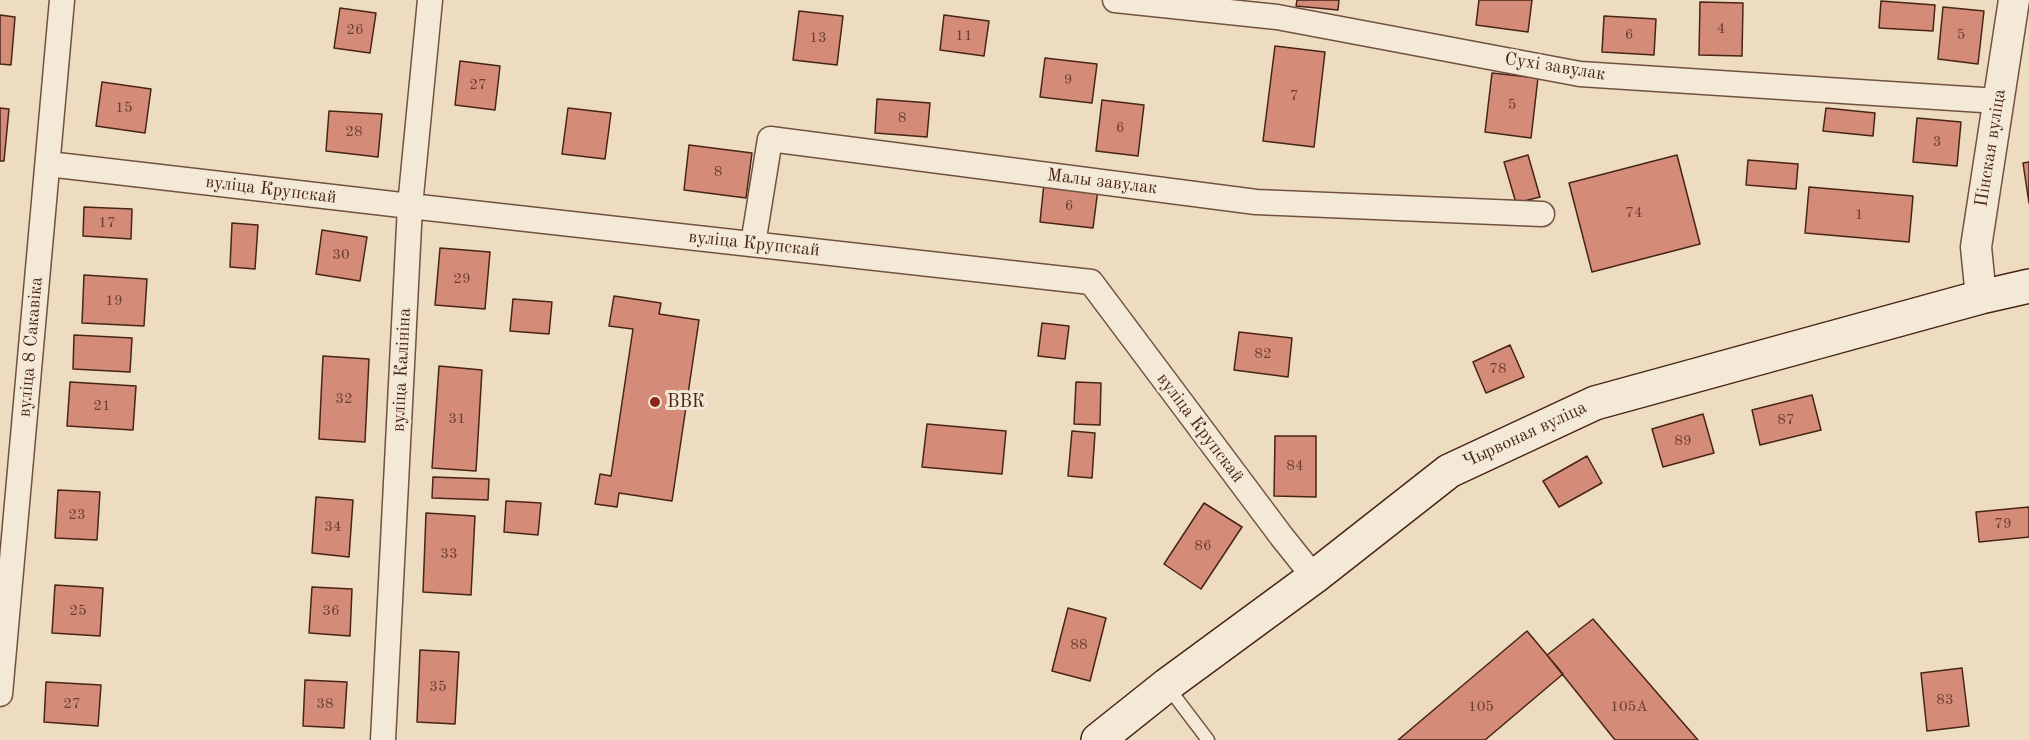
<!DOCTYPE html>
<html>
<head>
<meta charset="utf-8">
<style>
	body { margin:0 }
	canvas { display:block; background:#eedcc0 }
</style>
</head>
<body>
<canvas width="2029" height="740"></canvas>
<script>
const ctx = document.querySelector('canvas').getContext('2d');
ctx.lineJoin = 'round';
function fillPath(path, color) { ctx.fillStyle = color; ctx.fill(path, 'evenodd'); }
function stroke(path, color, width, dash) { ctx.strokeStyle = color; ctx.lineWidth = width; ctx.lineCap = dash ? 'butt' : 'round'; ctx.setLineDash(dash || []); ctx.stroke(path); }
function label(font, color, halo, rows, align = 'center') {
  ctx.font = font + ' "Old Standard TT",serif'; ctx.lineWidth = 6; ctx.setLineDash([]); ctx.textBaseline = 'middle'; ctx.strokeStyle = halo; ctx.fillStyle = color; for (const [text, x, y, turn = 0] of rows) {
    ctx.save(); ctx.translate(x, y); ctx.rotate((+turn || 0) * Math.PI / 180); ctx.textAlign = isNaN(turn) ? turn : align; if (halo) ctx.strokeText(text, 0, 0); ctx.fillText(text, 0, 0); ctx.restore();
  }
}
const building = new Path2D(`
	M 1297,0 L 1339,0 L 1338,10 L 1296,6 Z
	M 1479,0 L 1532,0 L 1528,32 L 1476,25 Z
	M 1881,1 L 1935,5 L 1933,31 L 1879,28 Z
	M 1700,2 L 1743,3 L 1742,56 L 1699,55 Z
	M 1943,7 L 1984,11 L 1978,64 L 1938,59 Z
	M 340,8 L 376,13 L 370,53 L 334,48 Z
	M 799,11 L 843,16 L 837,65 L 793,60 Z
	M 0,15 L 15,17 L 11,65 L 0,64 Z
	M 944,15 L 989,21 L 984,56 L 940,50 Z
	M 1604,16 L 1656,19 L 1654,55 L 1602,52 Z
	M 1275,46 L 1325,52 L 1314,147 L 1263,141 Z
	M 1045,58 L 1097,64 L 1092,103 L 1040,97 Z
	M 460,61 L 500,66 L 495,110 L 455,105 Z
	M 1492,73 L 1538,78 L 1531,138 L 1485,132 Z
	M 102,82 L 151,89 L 145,133 L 96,126 Z
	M 877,99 L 930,103 L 927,137 L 875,133 Z
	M 1102,100 L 1144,105 L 1138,156 L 1096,151 Z
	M 0,108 L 9,109 L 4,161 L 0,161 Z
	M 568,108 L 611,113 L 605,159 L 562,154 Z
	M 1826,108 L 1875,113 L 1873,136 L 1823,131 Z
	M 329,111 L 382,114 L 378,157 L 326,151 Z
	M 1917,118 L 1961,122 L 1957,166 L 1913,162 Z
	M 689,145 L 752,153 L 746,198 L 684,190 Z
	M 1528,155 L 1540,197 L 1516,203 L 1504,162 Z
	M 1677,155 L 1700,244 L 1592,272 L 1569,183 Z
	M 1748,160 L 1798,164 L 1796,189 L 1746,185 Z
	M 2029,162 L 2029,203 L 2023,163 Z
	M 1044,183 L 1098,189 L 1093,228 L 1040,222 Z
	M 1809,187 L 1913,196 L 1909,242 L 1805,233 Z
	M 84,207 L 132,209 L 131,239 L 83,236 Z
	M 232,223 L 258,225 L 255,269 L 230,267 Z
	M 322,230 L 367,237 L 360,281 L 316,274 Z
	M 440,248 L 490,252 L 485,309 L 435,305 Z
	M 84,275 L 147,279 L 144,326 L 82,323 Z
	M 614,296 L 661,303 L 659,314 L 699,320 L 672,501 L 619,493 L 617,507 L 595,504 L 600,474 L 611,476 L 633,329 L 609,326 Z
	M 513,299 L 552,302 L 549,334 L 510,331 Z
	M 1042,323 L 1069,326 L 1065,359 L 1038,356 Z
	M 1239,332 L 1292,338 L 1288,377 L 1234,370 Z
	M 74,335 L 132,338 L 130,372 L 73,369 Z
	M 1510,345 L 1524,377 L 1486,393 L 1473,362 Z
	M 323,356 L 369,359 L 365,442 L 319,439 Z
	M 439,366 L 482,370 L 476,471 L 432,468 Z
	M 70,382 L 136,386 L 133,430 L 67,426 Z
	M 1076,382 L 1101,383 L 1100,425 L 1074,424 Z
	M 1812,395 L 1821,430 L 1760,445 L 1752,410 Z
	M 1703,414 L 1714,453 L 1663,467 L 1652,429 Z
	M 927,424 L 1006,431 L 1002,474 L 922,467 Z
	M 1072,431 L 1095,433 L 1092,478 L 1068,476 Z
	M 1275,436 L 1316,436 L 1316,497 L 1274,496 Z
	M 1587,456 L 1602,483 L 1559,507 L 1543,481 Z
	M 433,477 L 489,479 L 488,500 L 432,498 Z
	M 58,490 L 100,492 L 97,540 L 55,538 Z
	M 316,497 L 353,500 L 349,557 L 312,553 Z
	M 506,501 L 541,503 L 538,535 L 504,532 Z
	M 1204,503 L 1242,527 L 1201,589 L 1164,564 Z
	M 2029,507 L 2029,537 L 1979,542 L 1976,512 Z
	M 426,513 L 475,516 L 471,595 L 423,592 Z
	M 55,585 L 103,588 L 100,636 L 52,633 Z
	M 312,587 L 352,589 L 350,636 L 309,633 Z
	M 1068,608 L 1106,618 L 1090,681 L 1052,671 Z
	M 1593,619 L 1698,740 L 1615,740 L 1547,655 Z
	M 1527,631 L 1563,674 L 1485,740 L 1398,740 Z
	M 420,650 L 459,652 L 455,724 L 417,722 Z
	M 1962,668 L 1969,726 L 1927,731 L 1921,673 Z
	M 305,680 L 347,682 L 344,728 L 303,726 Z
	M 46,682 L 101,685 L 98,726 L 44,722 Z`);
const service = new Path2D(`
	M 1167,686 L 1208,740`);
const minor = new Path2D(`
	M 1115,0 L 1277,17 L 1580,74 L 1998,101
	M 48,164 L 410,206 L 1091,282 L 1282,537 L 1314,577
	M 753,244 L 770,139 L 1256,202 L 1542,214
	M 0,694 L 62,0
	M 383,740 L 410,206 L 430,0`);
const tertiary = new Path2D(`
	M 1981,297 L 1976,247 L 2014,0`);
const secondary = new Path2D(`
	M 1098,740 L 1167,685 L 1314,577 L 1449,471 L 1595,403 L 1981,297 L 2029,286`);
const markers = [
	[655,402,6,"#8f2418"]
];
const numberNames = [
	["4",1721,29],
	["26",355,30],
	["6",1629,35],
	["5",1961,35],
	["11",964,36],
	["13",818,38],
	["9",1068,80],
	["27",478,85],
	["7",1294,96],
	["5",1512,105],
	["15",124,108],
	["8",902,118],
	["6",1120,128],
	["28",354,132],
	["3",1937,142],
	["8",718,172],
	["6",1069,206],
	["74",1634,213],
	["1",1859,215],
	["17",107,223],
	["30",341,255],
	["29",462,279],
	["19",114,301],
	["82",1263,354],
	["78",1498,369],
	["32",344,399],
	["21",102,406],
	["31",457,419],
	["87",1786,420],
	["89",1683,441],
	["84",1295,466],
	["23",77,515],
	["79",2003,524],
	["34",333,527],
	["86",1203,546],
	["33",449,554],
	["25",78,611],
	["36",331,611],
	["88",1079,645],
	["35",438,687],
	["83",1945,700],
	["27",72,704],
	["38",325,704],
	["105",1481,707],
	["105А",1629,707]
];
const streetNames = [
	["Сухі завулак",1555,67,9],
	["Пінская вуліца",1991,148,-81],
	["Малы завулак",1102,182,7],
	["вуліца Крупскай",271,190,7],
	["вуліца Крупскай",754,244,6],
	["вуліца 8 Сакавіка",31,347,-85],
	["вуліца Калініна",402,370,-87],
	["вуліца Крупскай",1200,428,53],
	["Чырвоная вуліца",1525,435,-25]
];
const poiNames = [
	["ВВК",667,402]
];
fillPath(building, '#d48c79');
stroke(building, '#472416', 1.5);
stroke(service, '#715240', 15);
stroke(minor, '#715240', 27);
stroke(tertiary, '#715240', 33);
stroke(secondary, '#472416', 36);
stroke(service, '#f4e8d6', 12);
stroke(minor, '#f4e8d6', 24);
stroke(tertiary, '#f4e8d6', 30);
stroke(secondary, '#f4e8d6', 33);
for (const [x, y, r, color] of markers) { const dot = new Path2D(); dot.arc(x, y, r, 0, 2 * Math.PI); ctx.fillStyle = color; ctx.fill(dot); stroke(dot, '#f4e8d6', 2); }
label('15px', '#6a3e2f', null, numberNames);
label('18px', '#472416', '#f4e8d6', streetNames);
label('18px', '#472416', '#f4e8d6', poiNames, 'left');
</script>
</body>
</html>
